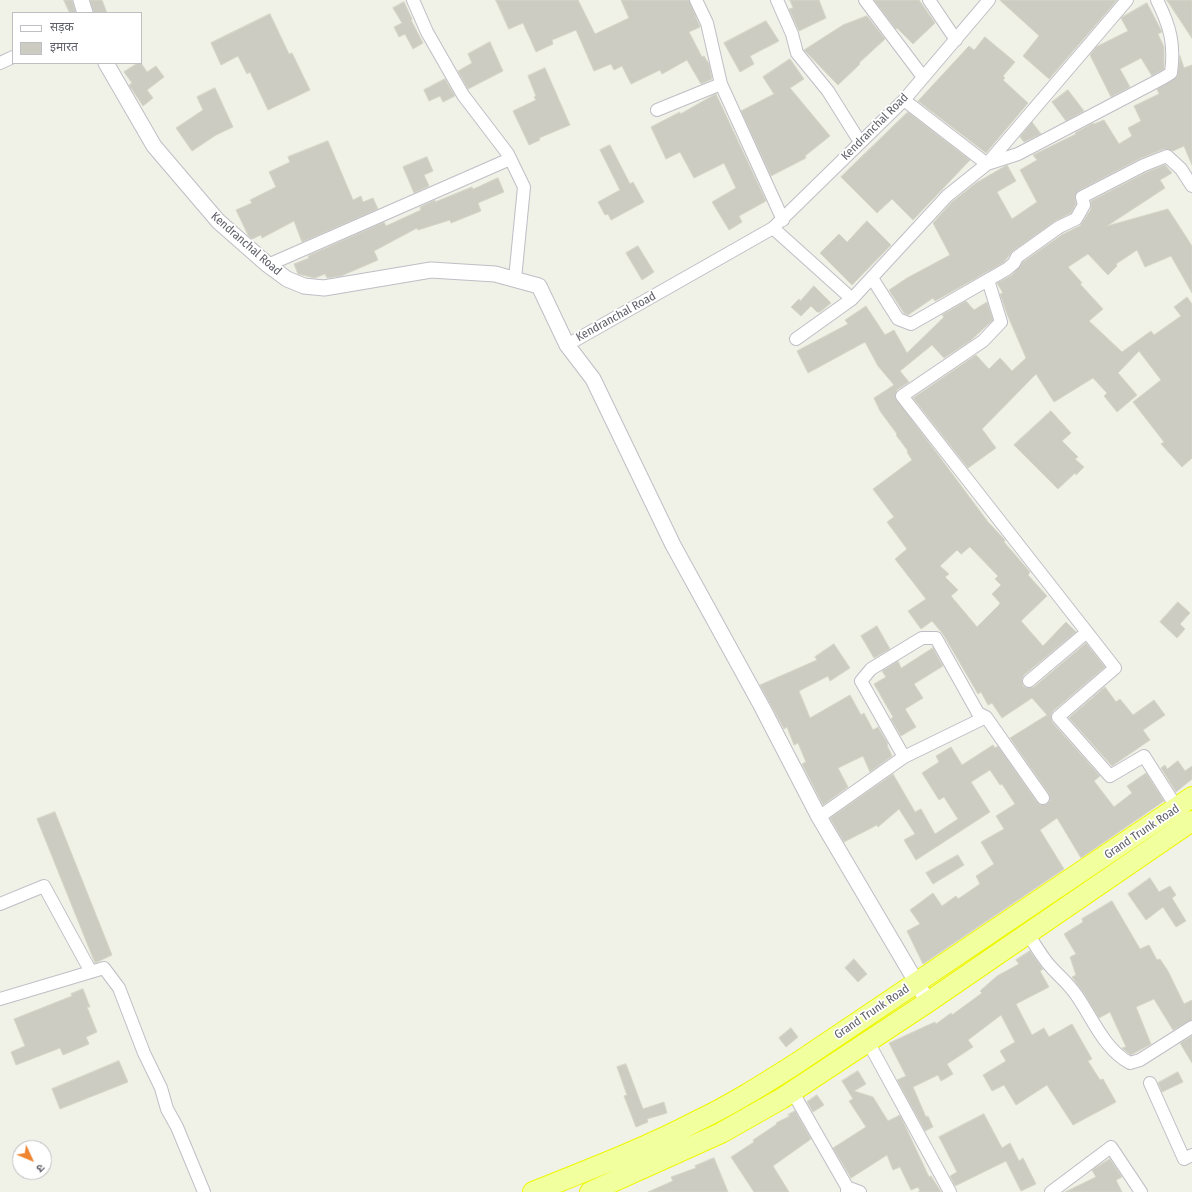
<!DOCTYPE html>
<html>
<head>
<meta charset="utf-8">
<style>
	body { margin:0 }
	#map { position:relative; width:1192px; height:1192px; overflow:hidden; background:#f0f1e7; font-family:"Fira Sans Condensed","Noto Sans Devanagari",sans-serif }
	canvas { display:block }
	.legend { position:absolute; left:12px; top:12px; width:130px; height:52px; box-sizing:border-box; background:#fff; border:1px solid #bfbfc3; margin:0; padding:5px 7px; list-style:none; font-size:12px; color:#5e5f68 }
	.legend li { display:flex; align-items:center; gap:8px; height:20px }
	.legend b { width:20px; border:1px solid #bfbfc3 }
	.north { position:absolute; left:12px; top:1140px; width:40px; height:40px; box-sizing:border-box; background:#fff; border:1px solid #bfbfc3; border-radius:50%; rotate:134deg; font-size:11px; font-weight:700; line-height:16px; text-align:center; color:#5e5f68 }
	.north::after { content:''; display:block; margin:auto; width:14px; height:18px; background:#ee8330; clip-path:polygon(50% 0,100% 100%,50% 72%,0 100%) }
</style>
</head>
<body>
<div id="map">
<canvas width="1192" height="1192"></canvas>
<ul class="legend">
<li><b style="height:5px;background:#fff"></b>सड़क</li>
<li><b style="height:11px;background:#ccccc3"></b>इमारत</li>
</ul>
<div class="north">उ</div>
</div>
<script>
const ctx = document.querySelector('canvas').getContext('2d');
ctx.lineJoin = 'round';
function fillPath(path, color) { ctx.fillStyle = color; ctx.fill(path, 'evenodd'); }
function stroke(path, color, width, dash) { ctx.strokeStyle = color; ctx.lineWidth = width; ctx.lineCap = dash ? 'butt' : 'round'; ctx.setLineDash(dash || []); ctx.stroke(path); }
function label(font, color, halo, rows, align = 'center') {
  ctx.font = font + ' "Fira Sans Condensed",sans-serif'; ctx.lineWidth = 3.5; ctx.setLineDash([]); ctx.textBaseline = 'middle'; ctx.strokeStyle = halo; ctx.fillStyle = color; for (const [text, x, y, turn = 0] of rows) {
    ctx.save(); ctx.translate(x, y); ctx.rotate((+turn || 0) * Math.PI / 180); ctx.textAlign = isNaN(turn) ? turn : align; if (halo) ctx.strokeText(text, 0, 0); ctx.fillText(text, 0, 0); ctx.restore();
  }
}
const building = new Path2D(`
	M 64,0 L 72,0 L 76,13 L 70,13 Z
	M 90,0 L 102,0 L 107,13 L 94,13 Z
	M 496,0 L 578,0 L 595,34 L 629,18 L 621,0 L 689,0 L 700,27 L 689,32 L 702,57 L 704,56 L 709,64 L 712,79 L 701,84 L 687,60 L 662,74 L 660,70 L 631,84 L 622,66 L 614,70 L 611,64 L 594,71 L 576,30 L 552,40 L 553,44 L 536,52 L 523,23 L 509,29 Z
	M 790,0 L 819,0 L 826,18 L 799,31 L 789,9 L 793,8 Z
	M 874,0 L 919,0 L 935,23 L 913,44 L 897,28 L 896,29 Z
	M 1000,0 L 1117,0 L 1049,79 L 1023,56 L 1039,36 Z
	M 1167,0 L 1192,0 L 1192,38 Z
	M 404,2 L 412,19 L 411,20 L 423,43 L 413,49 L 405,34 L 399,37 L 394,27 L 402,23 L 393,8 Z
	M 1147,3 L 1162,32 L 1158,34 L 1164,47 L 1164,69 L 1152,76 L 1141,58 L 1120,69 L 1130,87 L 1111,97 L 1090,55 L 1096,47 L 1128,31 L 1121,18 Z
	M 270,14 L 289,54 L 292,53 L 310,90 L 268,110 L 250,72 L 247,74 L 238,56 L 221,65 L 211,43 Z
	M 867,16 L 885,39 L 859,63 L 860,64 L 838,85 L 804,50 L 843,25 Z
	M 766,21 L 779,41 L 750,56 L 754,64 L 740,72 L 724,43 Z
	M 985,37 L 1015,62 L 1003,76 L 1005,78 L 1003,80 L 1028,103 L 986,153 L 918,101 L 969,46 L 974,50 Z
	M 490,42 L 503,71 L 468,89 L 458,71 L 472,63 L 468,54 Z
	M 1180,56 L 1184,68 L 1192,65 L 1192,165 L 1184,146 L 1173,151 L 1164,149 L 1141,158 L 1078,191 L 1075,196 L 1076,204 L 1071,213 L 1055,221 L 1013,251 L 1003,263 L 935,301 L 933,298 L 908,315 L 904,313 L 889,290 L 907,278 L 950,255 L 933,223 L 952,202 L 976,183 L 1007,165 L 1016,181 L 997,192 L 1012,219 L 1037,202 L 1020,170 L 1037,160 L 1033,155 L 1076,134 L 1075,133 L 1093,123 L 1094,124 L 1104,120 L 1119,144 L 1132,136 L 1128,128 L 1141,121 L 1134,106 L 1159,94 L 1157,89 L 1177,77 Z
	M 790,59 L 804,79 L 790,88 L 830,136 L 805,156 L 806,158 L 771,176 L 741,111 L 774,94 L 763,77 Z
	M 138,63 L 141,63 L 147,72 L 156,66 L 164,77 L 147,90 L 153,98 L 143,106 L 129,85 L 132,83 L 124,72 Z
	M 545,68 L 570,125 L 539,138 L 540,140 L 529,145 L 513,111 L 536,100 L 534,97 L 536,96 L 528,76 Z
	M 445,79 L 455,96 L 443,102 L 440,96 L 429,101 L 424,90 Z
	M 215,88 L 233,127 L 216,135 L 192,151 L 176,128 L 203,110 L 197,97 Z
	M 1068,90 L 1084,111 L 1066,121 L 1052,102 Z
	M 716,94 L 766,201 L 739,216 L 742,222 L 729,230 L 712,202 L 736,188 L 724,163 L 694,178 L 680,152 L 666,159 L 651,127 L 680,112 L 680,114 Z
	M 908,112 L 970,160 L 913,220 L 892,199 L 877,213 L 841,177 Z
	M 1032,122 L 1041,134 L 1024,142 L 1020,137 Z
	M 328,141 L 353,200 L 361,196 L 363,202 L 373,198 L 378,209 L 302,242 L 294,221 L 262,238 L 261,235 L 252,239 L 248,235 L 236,210 L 252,203 L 250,200 L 276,187 L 269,172 L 290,162 L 288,157 Z
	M 610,145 L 630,184 L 633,182 L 644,202 L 611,220 L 608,214 L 605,215 L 598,202 L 620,190 L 600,150 Z
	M 427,157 L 433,171 L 424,175 L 429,186 L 414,193 L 403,167 Z
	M 1165,165 L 1172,173 L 1160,180 L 1165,188 L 1107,226 L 1168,209 L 1192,246 L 1192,293 L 1171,256 L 1145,267 L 1137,250 L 1116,264 L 1117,266 L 1108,275 L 1088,254 L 1068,267 L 1082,283 L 1080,284 L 1103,309 L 1089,321 L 1122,352 L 1151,331 L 1154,335 L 1181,316 L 1174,307 L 1187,297 L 1192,304 L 1192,458 L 1182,467 L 1161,444 L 1164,442 L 1133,402 L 1161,380 L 1139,351 L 1118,373 L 1137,395 L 1117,412 L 1104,396 L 1107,393 L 1093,378 L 1054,402 L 1036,374 L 982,429 L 996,448 L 968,468 L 913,398 L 976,355 L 989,369 L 1000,358 L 1012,371 L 1026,358 L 1007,314 L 1000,294 L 1003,293 L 997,283 L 1012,275 L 1023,262 L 1063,234 L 1080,226 L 1091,209 L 1091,201 L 1147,172 Z
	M 498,178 L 504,192 L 478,203 L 481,211 L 451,223 L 450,220 L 418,230 L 417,228 L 374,251 L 378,260 L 341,276 L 327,278 L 325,274 L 315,278 L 298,274 L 294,264 L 309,258 L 308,256 L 384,222 L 386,226 L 421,210 L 420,207 L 435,200 L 435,202 L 472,187 L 473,189 Z
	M 867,221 L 891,245 L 852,285 L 820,253 L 839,234 L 847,242 Z
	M 638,246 L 654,272 L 642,280 L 626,253 Z
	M 814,286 L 831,303 L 820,312 L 817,312 L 811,306 L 801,316 L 791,307 L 799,299 L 800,301 Z
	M 966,301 L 974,310 L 987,302 L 993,320 L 970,341 L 944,358 L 932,345 L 900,371 L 909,382 L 897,390 L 895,397 L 988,522 L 1005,540 L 1004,542 L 1030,572 L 1028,575 L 1047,596 L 1021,621 L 1043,646 L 1066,622 L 1076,632 L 1024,675 L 1022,679 L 1023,686 L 1027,688 L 1034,687 L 1086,643 L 1105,667 L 1053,711 L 1051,715 L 1052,722 L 1100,776 L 1094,781 L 1114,807 L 1132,793 L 1127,786 L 1146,773 L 1164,801 L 1081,858 L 1057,818 L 1040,830 L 1064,869 L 923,964 L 907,931 L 920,924 L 910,910 L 933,893 L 942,906 L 956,896 L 958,899 L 980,884 L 976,876 L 994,864 L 981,842 L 1004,829 L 996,816 L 1015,804 L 1002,784 L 1000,785 L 990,770 L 971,782 L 990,812 L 916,860 L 904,840 L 915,834 L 899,809 L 878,827 L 877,825 L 844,842 L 830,818 L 893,774 L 915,812 L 921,809 L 935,834 L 958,819 L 944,797 L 939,800 L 922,773 L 939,762 L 936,756 L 951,747 L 962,765 L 993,745 L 995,748 L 998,746 L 1037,802 L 1040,805 L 1047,804 L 1050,801 L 1049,794 L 1010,738 L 1047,715 L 1032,698 L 1002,718 L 992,703 L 988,705 L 981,692 L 978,694 L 943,634 L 932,621 L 921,629 L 908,611 L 926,599 L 895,559 L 907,549 L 887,522 L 894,517 L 873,489 L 912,460 L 907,452 L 908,451 L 896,435 L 897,434 L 880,411 L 874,398 L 894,385 L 878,366 L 865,342 L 808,373 L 797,351 L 848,324 L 845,320 L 866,306 L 885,335 L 894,330 L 907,353 L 944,317 L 942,315 ZM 970,547 L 998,576 L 995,579 L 1001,585 L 992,594 L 1000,603 L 999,605 L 977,627 L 951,596 L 958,590 L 945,577 L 949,574 L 940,566 L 957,550 L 961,554 Z
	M 1051,411 L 1071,433 L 1062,441 L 1078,457 L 1075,459 L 1084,467 L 1076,475 L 1075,473 L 1058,489 L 1014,445 Z
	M 1178,602 L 1190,613 L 1180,624 L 1185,629 L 1177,638 L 1160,622 Z
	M 877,626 L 890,649 L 874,658 L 861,636 Z
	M 834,644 L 850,668 L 830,681 L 828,676 L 799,691 L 810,718 L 850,695 L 861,715 L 864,713 L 873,730 L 878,727 L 888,744 L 887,745 L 892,756 L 870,772 L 863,756 L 838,768 L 848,787 L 823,805 L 802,764 L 806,762 L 798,743 L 794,745 L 787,727 L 784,729 L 760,685 L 817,660 L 815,657 Z
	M 933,648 L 943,666 L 914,684 L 923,698 L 905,709 L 916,727 L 901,736 L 891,719 L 893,717 L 874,684 L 886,677 L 882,671 L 898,661 L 901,668 Z
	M 1105,687 L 1116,702 L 1120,699 L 1133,715 L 1154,700 L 1165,715 L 1143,730 L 1150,740 L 1112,766 L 1069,718 Z
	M 1178,761 L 1185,771 L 1192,766 L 1192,779 L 1176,792 L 1161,768 L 1165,765 L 1167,769 Z
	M 55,812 L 112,955 L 95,963 L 37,819 Z
	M 958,855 L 964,865 L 933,884 L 926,873 Z
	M 1150,878 L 1159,892 L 1170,886 L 1176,895 L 1172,898 L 1186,921 L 1176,927 L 1163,907 L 1146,920 L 1128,894 Z
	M 1112,901 L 1140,949 L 1149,945 L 1157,960 L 1160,959 L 1168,971 L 1184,1004 L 1192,1000 L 1192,1020 L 1173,1030 L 1154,999 L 1136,1007 L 1151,1044 L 1131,1055 L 1122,1048 L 1126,1047 L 1110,1012 L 1099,1018 L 1083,992 L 1072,977 L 1076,975 L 1070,957 L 1076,954 L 1064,934 L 1083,922 L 1082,919 Z
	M 1030,951 L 1043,969 L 1040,971 L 1049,987 L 1016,1004 L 1032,1035 L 1044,1028 L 1049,1037 L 1072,1024 L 1092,1059 L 1088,1061 L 1100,1080 L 1103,1079 L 1116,1102 L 1073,1125 L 1047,1085 L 1016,1105 L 1004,1085 L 992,1091 L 983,1075 L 1006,1061 L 1000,1051 L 1015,1042 L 1001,1015 L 968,1040 L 973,1047 L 947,1064 L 953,1074 L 941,1081 L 938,1075 L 913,1087 L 926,1117 L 928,1116 L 933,1127 L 925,1131 L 897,1080 L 906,1076 L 889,1043 L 935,1022 L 936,1024 L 951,1013 L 952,1015 L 982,993 L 980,991 L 997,976 L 1019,964 L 1016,960 Z
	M 854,959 L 867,974 L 858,982 L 845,968 Z
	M 83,989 L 90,1007 L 87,1007 L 97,1032 L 86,1037 L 89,1044 L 63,1055 L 60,1048 L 16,1065 L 11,1052 L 25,1046 L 14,1019 L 72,996 L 71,994 Z
	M 791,1028 L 798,1037 L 786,1047 L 779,1038 Z
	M 1192,1036 L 1192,1063 L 1180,1043 Z
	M 119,1061 L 128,1082 L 60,1109 L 52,1089 Z
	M 626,1064 L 643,1109 L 664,1102 L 667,1113 L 647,1119 L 648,1122 L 636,1127 L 624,1096 L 627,1095 L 617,1067 Z
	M 858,1071 L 866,1084 L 854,1091 L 873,1097 L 888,1121 L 900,1115 L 929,1177 L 931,1176 L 941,1192 L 918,1192 L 920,1191 L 918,1187 L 911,1190 L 900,1167 L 893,1170 L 887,1155 L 851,1178 L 833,1148 L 866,1127 L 849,1101 L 853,1099 L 842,1081 Z
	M 1178,1072 L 1183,1082 L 1162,1092 L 1158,1083 Z
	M 817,1095 L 824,1105 L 813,1112 L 807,1102 Z
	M 795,1111 L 811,1139 L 773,1166 L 789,1192 L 754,1192 L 731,1157 L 754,1142 L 753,1140 L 777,1124 L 776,1123 L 790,1116 L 788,1115 Z
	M 984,1114 L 1002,1148 L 1010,1143 L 1019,1161 L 1023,1158 L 1036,1184 L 1021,1191 L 1006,1161 L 955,1186 L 950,1176 L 957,1172 L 939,1137 Z
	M 714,1158 L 728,1192 L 648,1192 L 673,1181 L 671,1177 L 696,1168 L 695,1166 Z
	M 1110,1159 L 1122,1177 L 1116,1180 L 1122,1192 L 1065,1192 L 1096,1177 L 1092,1170 Z`);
const minor = new Path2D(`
	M 413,0 L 427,32 L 463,95 L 508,154 L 524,187 L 515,279
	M 696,0 L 707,23 L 721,84 L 783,220
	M 777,0 L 792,34 L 797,53 L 828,91 L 860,142
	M 865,0 L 923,77
	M 929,0 L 956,40
	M 0,63 L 13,57
	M 904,100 L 987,164 L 1018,154 L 1163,78 L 1171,73 C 1175,44 1170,26 1157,0
	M 657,110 L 721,84
	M 773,228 L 852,299
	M 268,265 L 510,159
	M 872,278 L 898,319 L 911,324 L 1007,269 L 1014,263 L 1017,257 L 1059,227 L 1076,219 L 1084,205 L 1082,197 L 1144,165 L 1167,156 L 1181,169 L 1192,186
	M 988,280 L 1001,322 L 983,341 L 902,396 L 1115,668 L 1058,717 L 1110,776 L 1144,756 L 1177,808
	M 796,339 L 852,299 L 947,196 L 987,164 L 1127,0
	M 567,345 L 773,228 L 904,100 L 989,0
	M 1029,681 L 1087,632
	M 904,757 L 986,717
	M 819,817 L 904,757 L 861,681 L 871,669 L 922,638 L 936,638 L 978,713 L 986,717 L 1043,798
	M 0,904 L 44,886 L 91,972
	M 1027,933 C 1035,944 1041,956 1050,966 C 1059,976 1070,985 1077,996 C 1093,1019 1104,1049 1130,1063 L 1140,1060 L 1192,1027
	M 0,999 L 104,968 L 119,988 L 144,1053 L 161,1088 L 167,1109 L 177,1127 L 204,1192
	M 867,1040 L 950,1192
	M 1150,1083 L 1184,1159 L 1192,1155
	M 792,1091 L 847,1187 L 847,1192
	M 847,1187 L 860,1192
	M 1051,1192 L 1111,1147 L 1141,1192`);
const tertiary = new Path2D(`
	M 81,0 L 85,13
	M 106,63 L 154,146 L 218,221 L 268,265 L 287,279 L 304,286 L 324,288 L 431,270 L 495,274 L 539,286 L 567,345 L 593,379 L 673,545 L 762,707 L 819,817 L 928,1002`);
const trunk = new Path2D(`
	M 533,1192 C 588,1170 643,1149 695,1122 C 731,1105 764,1084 797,1063 L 1192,797
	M 590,1192 L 721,1133 L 781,1099 L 928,1002 L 1192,821`);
const streetNames = [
	["Kendranchal Road",875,127,-45],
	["Kendranchal Road",246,244,41],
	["Kendranchal Road",616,317,-29],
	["Grand Trunk Road",1142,832,-34],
	["Grand Trunk Road",872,1012,-34]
];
fillPath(building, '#ccccc3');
stroke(building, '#d5d6c5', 1);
stroke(minor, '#bfbec6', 14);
stroke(tertiary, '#bfbec6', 17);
stroke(trunk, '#edf800', 22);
stroke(minor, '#fff', 12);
stroke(tertiary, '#fff', 15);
stroke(trunk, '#f2ff9f', 20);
label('12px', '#5e5f68', '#fff', streetNames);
</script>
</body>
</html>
